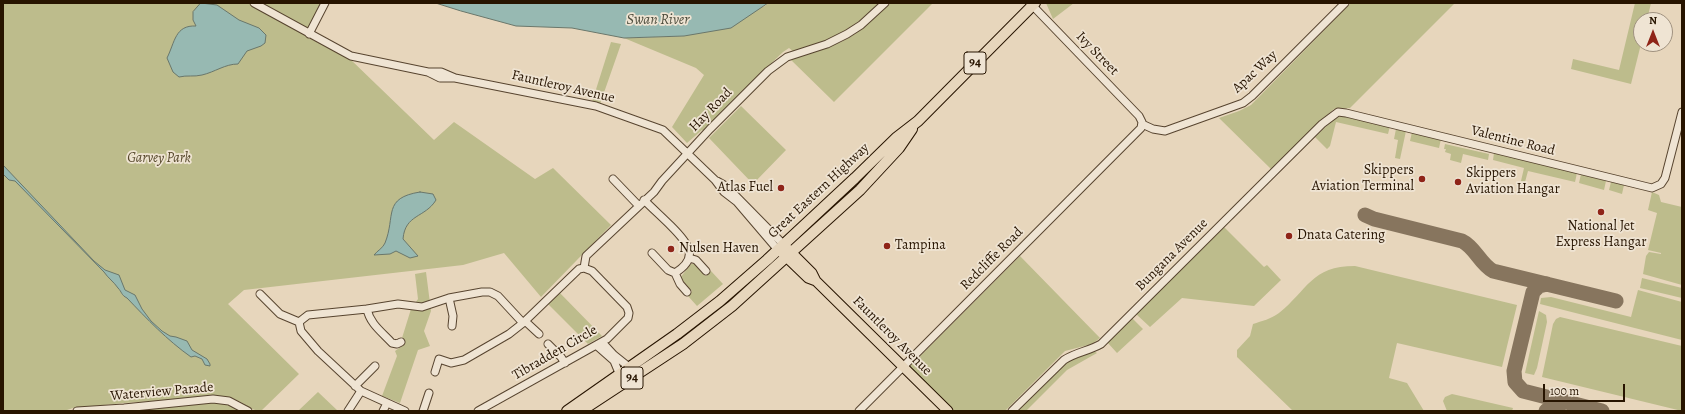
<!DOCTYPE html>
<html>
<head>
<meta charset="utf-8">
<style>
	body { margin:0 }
	#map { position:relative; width:1685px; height:414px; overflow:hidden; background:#e7d6bc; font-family:Alegreya,serif }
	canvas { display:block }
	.frame { position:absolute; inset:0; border:4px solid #271400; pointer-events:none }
	.north { position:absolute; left:1633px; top:12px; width:40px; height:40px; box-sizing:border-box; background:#efe4d3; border:1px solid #9f917f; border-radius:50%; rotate:0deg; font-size:11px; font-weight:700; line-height:16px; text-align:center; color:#271400 }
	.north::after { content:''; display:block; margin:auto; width:14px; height:18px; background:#8f2418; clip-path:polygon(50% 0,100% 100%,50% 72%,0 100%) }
	.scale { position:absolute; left:1543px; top:384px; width:82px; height:18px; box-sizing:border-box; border:2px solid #271400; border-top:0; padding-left:5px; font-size:12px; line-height:14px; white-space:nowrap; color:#271400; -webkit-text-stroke:3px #efe4d3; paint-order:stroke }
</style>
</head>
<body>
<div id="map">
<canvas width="1685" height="414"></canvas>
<div class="frame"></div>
<div class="north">N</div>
<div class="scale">100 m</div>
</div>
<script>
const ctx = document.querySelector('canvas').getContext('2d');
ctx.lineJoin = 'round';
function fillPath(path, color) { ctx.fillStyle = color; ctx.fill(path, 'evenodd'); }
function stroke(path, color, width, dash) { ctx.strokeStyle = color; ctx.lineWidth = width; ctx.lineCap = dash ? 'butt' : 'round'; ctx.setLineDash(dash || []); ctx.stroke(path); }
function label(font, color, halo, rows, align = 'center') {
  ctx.font = font + ' Alegreya,serif'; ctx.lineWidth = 3.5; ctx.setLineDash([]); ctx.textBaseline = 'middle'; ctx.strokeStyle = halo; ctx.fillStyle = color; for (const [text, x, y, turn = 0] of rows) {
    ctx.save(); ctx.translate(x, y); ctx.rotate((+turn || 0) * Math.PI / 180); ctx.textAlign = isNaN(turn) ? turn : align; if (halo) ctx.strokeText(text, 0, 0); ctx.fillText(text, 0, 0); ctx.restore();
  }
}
const green = new Path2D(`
	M 3,3 L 326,3 L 309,38 L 349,58 L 434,140 L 454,122 L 535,179 L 553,168 L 611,225 L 541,297 L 504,253 L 463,265 L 244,290 L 228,304 L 299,374 L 261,411 C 251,411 246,404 238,401 C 231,398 223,397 215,397 L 124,403 L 73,408 L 64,411 L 3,411 Z
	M 768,3 L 881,3 L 869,14 L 836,37 L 794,52 L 789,48 L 783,52 L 734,99 L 704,132 L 702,130 L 687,143 L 672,127 L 704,75 L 696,68 L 624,38 L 684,36 L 765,6 Z
	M 891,3 L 933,3 L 834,102 L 790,59 L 841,42 L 855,34 Z
	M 1046,3 L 1074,3 L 1053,19 Z
	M 1351,3 L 1455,3 L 1350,108 L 1334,109 L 1271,169 L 1219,118 L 1239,111 L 1251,105 Z
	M 1635,3 L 1651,3 L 1647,20 L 1641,20 L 1641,44 L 1631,84 L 1571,69 L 1573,59 L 1619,70 Z
	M 611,42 L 621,44 L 600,104 L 592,102 Z
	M 741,106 L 786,150 L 753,184 L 709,138 Z
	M 1341,116 L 1346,116 L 1390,126 L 1388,134 L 1336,122 L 1330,146 L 1327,149 L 1315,137 L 1334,119 Z
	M 1396,129 L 1406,131 L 1400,159 L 1395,158 L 1398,140 L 1394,139 Z
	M 1412,132 L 1441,139 L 1439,148 L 1410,141 Z
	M 1445,144 L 1489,154 L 1488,160 L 1463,154 L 1461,163 L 1450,160 L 1451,154 L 1445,152 L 1446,149 L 1444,149 Z
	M 1494,153 L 1577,173 L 1575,182 L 1528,171 L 1525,182 L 1521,181 L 1524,168 L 1493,160 Z
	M 1581,174 L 1606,181 L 1604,190 L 1579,183 Z
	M 1611,182 L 1624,185 L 1622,194 L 1609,190 Z
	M 1652,192 L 1659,195 L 1661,202 L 1682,207 L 1682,285 L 1643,274 L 1646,256 L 1649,252 L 1661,254 L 1661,253 L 1648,250 L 1657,213 L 1648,210 Z
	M 1223,226 L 1264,267 L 1267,265 L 1281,280 L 1254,306 L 1182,298 L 1150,327 L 1136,314 Z
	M 1020,256 L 1100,338 L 1092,344 L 1065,351 L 1005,411 L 952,411 L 908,368 Z
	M 691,264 L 695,264 L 706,276 L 711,271 L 723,284 L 697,306 L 688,296 L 692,291 L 680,278 Z
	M 1355,266 L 1517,305 L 1502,367 L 1397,343 L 1389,378 L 1407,383 L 1424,411 L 1293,411 L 1237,357 L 1237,350 L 1250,336 L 1253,324 C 1262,321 1271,319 1279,313 C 1308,290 1311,266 1355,266 Z
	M 426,272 L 431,311 L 424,331 L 430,346 L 418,350 L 400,403 L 382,396 L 397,356 L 395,351 L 405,344 L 402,338 L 411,309 L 418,299 L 415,274 Z
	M 1642,278 L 1682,288 L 1682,298 L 1640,288 Z
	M 1638,290 L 1682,302 L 1682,340 L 1540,304 L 1541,298 L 1551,297 L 1631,317 Z
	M 558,291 L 602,336 L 588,344 L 546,302 Z
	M 1539,311 L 1546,315 L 1547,322 L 1537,368 L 1534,375 L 1525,373 Z
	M 1560,317 L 1682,346 L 1682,411 L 1542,377 L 1553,324 L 1556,319 Z
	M 1132,318 L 1143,329 L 1117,353 L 1107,342 Z
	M 1094,351 L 1097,353 L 1067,370 L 1026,411 L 1015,411 L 1064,363 Z
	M 318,392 L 338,411 L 298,411 Z
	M 1452,394 L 1513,408 L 1512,411 L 1447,411 L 1443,401 L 1445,397 Z
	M 214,402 L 227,405 L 243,411 L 132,411 Z`);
const water = new Path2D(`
	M 201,3 L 217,5 L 239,20 L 259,28 L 266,35 L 265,43 L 261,46 L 247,51 L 238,64 C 225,64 215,72 202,75 C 194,77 187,75 179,77 L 173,72 L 167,58 C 175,42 175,25 196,26 L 193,20 L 193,12 Z
	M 436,3 L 768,3 L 731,28 L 684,36 L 624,38 L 572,28 L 516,26 L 461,11 Z
	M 3,165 L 94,261 L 105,270 L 119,275 L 125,290 L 135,295 L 142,309 L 151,321 L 162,331 L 170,336 L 176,337 L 187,341 L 192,350 L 207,359 L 210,364 L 210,366 L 205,365 L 202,359 L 195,356 L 191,357 C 167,340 147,319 127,298 C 121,295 122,292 118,288 C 114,282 108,278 104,272 L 15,181 L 9,180 L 3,174 Z
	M 420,192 L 433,194 L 436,200 C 425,218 405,214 403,239 L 418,256 L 410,258 L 396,251 L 390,254 L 374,255 C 377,251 383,248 385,243 C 396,216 382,198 420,192 Z`);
const taxiway = new Path2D(`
	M 1365,215 L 1374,219 L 1462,241 C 1475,247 1480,264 1493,271 L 1616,301
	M 1547,284 L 1539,286 L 1533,292 L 1514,371 L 1515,382 L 1523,391 L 1602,411
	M 1546,411 L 1555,404 L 1566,402`);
const minor = new Path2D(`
	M 254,3 L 351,56 L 428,72 L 440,78 L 453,78
	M 309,34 L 325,3
	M 428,72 L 441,72 L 455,78 L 596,106 L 663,130 L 715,180 L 724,192 L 737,202 L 778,250
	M 1142,124 L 1153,129 L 1165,131 L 1243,103 L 1252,96 L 1345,3
	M 613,179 L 638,205
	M 717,181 L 726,186 L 783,244
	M 644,200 C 653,209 662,217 671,226 C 687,242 701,257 675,273 L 668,270 L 652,253
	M 689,258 L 696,260 L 706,271
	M 584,268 L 586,256 L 654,192 L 662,181 L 710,129 L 768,71 L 787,57 L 827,44 L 847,34 L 861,25 L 885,3
	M 675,273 L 680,284 L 687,292
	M 260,294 L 280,314 L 299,322
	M 449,298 L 453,316 L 452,326
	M 367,309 C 370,324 382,332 392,343 L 397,344 L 401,342
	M 525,321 L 539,334
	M 602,342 L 614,355 L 629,367
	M 548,344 L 561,357 L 565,363
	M 597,346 L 614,361 L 619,373
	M 435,372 L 439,359 L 451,363 L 464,360 L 509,334 L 523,323 L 579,269 L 584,268 L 592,271 L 627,307 L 629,313 L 628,318 L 607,339 L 478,411
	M 355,386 L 375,366
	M 77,411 L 124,408 L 213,399 L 229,401 L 248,411
	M 348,411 L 361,391
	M 383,411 L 387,403
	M 405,411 L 361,391 L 318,351 L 301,331 L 299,322 L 308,315 L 367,309 L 398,304 L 422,307 L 449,298 L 482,292 L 490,292 L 498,296 L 523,323
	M 423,411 L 429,393
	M 859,411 L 1141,128 L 1142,122 L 1139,116 L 1030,3
	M 1012,411 L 1064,360 C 1076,352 1089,351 1101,344 L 1322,124 L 1338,112 L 1346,113 L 1652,188 L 1661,184 L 1665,178 L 1682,112`);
const major = new Path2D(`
	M 783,244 L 812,273 L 816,281
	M 781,252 L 808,278 L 816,281 L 948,411`);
const highway = new Path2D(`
	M 567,411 L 677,334 L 720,301 L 767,260 L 855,178 L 896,138 L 918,121 L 1035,3
	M 581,411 L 683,344 L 732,306 L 860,190 L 899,148 L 912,129`);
const markers = [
	[1422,179,4,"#8f2418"],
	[1458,182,4,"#8f2418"],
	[781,188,4,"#8f2418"],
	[1601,212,4,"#8f2418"],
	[1289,236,4,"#8f2418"],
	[887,246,4,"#8f2418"],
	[671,249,4,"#8f2418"]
];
const shields = [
	[975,63,22],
	[632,378,22]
];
const shieldNames = [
	["94",975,63],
	["94",632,378]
];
const streetNames = [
	["Ivy Street",1097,54,46],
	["Apac Way",1255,72,-43],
	["Fauntleroy Avenue",563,87,13],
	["Hay Road",711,110,-46],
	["Valentine Road",1513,141,14],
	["Great Eastern Highway",819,191,-43],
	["Bungana Avenue",1172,255,-45],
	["Redcliffe Road",992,259,-45],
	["Fauntleroy Avenue",892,336,45],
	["Tibradden Circle",555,353,-30],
	["Waterview Parade",162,392,-5]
];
const parkNames = [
	["Garvey Park",159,159]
];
const poiNames = [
	["Skippers",1414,171,"right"],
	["Aviation Terminal",1414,187,"right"],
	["Skippers",1466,174],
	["Aviation Hangar",1466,190],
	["Atlas Fuel",773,188,"right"],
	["National Jet",1601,227,"center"],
	["Express Hangar",1601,243,"center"],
	["Dnata Catering",1297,236],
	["Tampina",895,246],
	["Nulsen Haven",679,249]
];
const waterNames = [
	["Swan River",658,20]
];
fillPath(green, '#bdbc8c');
fillPath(water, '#97b9b2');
stroke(water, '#6a776b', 1);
stroke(taxiway, '#87755e', 15);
stroke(minor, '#57442f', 9);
stroke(major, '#271400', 11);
stroke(highway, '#271400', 12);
stroke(minor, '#efe4d3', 7);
stroke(major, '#e7d6bc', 9);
stroke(highway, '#e7d6bc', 10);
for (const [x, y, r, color] of markers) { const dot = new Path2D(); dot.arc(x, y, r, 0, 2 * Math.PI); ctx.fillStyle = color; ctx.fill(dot); stroke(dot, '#efe4d3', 1.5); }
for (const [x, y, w] of shields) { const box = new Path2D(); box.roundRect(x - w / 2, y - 11, w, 22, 3); ctx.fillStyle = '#efe4d3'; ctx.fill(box); stroke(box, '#271400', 1); }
label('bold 13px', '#271400', null, shieldNames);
label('14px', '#271400', '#efe4d3', streetNames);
label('italic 14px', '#54462a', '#efe4d3', parkNames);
label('14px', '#271400', '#efe4d3', poiNames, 'left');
label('italic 15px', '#4e4e3e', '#efe4d3', waterNames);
</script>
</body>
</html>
